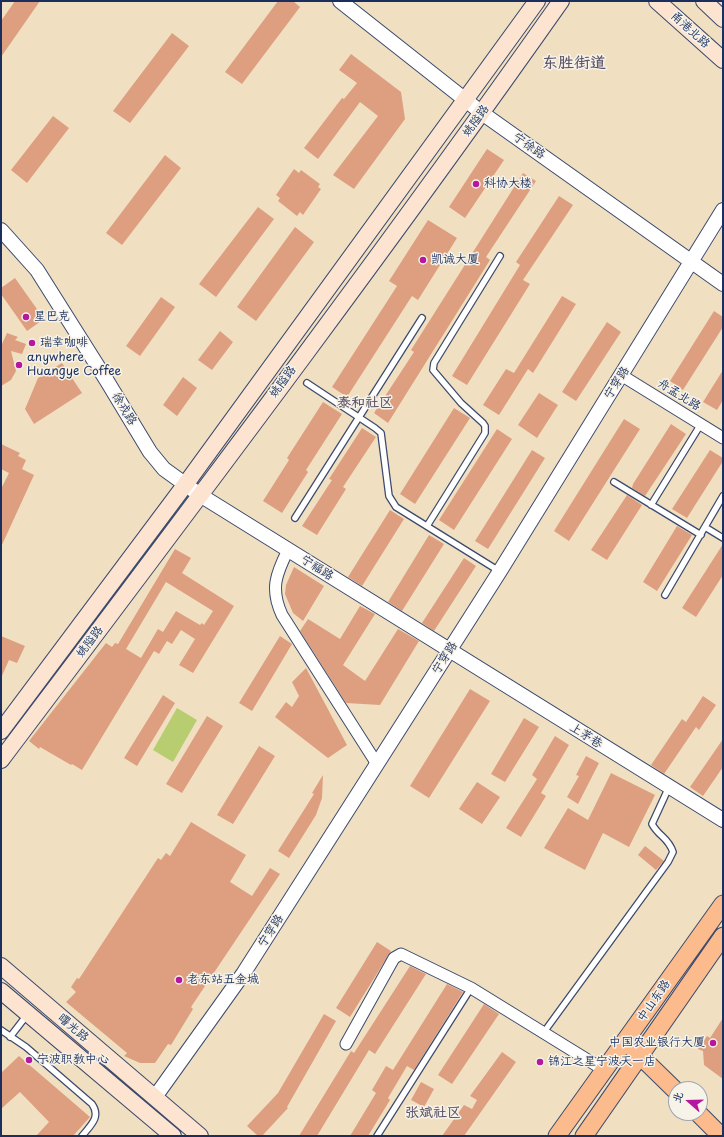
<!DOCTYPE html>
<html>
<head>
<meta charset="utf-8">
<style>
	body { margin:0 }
	#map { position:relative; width:724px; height:1137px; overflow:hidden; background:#f0e0c1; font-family:"Playpen Sans","LXGW WenKai TC",sans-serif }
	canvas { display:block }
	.frame { position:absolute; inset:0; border:2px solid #1b2f5e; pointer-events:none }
	.north { position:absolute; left:668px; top:1081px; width:40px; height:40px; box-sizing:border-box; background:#f7f3e8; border:1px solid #9fa5b1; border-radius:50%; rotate:290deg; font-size:11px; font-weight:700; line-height:16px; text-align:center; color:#1b2f5e }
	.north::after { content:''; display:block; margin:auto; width:14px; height:18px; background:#b5179e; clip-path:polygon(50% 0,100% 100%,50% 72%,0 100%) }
</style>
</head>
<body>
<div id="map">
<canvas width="724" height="1137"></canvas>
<div class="frame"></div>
<div class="north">北</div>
</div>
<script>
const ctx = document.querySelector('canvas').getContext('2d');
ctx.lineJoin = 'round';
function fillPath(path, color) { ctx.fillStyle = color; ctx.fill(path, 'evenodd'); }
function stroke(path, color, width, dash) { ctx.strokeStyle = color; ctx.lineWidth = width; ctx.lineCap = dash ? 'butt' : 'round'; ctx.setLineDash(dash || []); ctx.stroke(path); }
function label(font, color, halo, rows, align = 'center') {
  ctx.font = font + ' "Playpen Sans","LXGW WenKai TC",sans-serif'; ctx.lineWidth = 3; ctx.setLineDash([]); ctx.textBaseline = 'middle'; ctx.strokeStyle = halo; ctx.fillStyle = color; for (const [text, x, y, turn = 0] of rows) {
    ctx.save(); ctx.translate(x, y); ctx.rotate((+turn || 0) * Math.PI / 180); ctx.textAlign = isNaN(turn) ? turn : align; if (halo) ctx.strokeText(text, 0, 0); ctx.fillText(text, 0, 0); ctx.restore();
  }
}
const green = new Path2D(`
	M 177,708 L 197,720 L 173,762 L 153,750 Z`);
const building = new Path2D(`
	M 15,1 L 40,1 L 1,57 L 1,21 Z
	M 278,1 L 293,1 L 300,7 L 242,84 L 225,72 Z
	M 172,33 L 189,46 L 130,123 L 113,111 Z
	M 351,54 L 401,92 L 405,119 L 354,189 L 333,175 L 378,116 L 360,102 L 318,159 L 304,148 L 342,98 L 344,99 L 357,83 L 339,70 Z
	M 53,116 L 69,128 L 27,183 L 11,170 Z
	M 487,149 L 504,160 L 465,218 L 449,207 Z
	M 165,155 L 181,168 L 122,245 L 106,233 Z
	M 294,169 L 299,173 L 301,170 L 320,184 L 318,187 L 321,189 L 303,215 L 300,212 L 297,216 L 278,201 L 280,198 L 276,195 Z
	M 523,173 L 536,181 L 486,257 L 490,260 L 388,423 L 374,413 L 414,352 L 411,350 Z
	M 559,196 L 573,205 L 523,280 L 530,284 L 467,385 L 452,376 L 520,265 L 516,262 Z
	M 258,207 L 274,219 L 216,297 L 199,284 Z
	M 428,220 L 457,238 L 418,300 L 412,296 L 347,397 L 332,387 L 397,286 L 389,281 Z
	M 295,227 L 314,242 L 256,321 L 237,307 Z
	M 15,278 L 44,319 L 27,331 L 1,294 L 1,288 Z
	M 562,296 L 576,304 L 533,373 L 528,369 L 499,415 L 483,405 L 506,369 L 514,373 Z
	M 161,297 L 175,307 L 140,356 L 126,346 Z
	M 714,311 L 723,317 L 723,327 L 683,390 L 670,381 Z
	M 607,322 L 621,332 L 576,401 L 562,392 Z
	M 220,331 L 233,342 L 212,370 L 198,360 Z
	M 7,333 L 18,337 L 15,340 L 26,344 L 22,354 L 11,351 L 16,371 L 11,380 L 1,386 L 1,346 Z
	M 62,363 L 82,393 L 34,424 L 25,409 L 38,378 Z
	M 723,370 L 723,400 L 717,410 L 703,402 Z
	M 183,377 L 197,388 L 177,416 L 163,405 Z
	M 539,393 L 558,405 L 537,438 L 518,425 Z
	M 323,402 L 342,414 L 306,470 L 308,472 L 282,513 L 263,501 L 289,460 L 287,458 Z
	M 454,408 L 470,418 L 415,504 L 400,494 Z
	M 624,419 L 640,429 L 569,541 L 554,531 Z
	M 671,424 L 686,434 L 645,496 L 632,488 L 633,484 Z
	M 362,428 L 376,437 L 343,487 L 346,489 L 317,535 L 302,526 L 332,480 L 329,479 Z
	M 497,429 L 512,439 L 454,530 L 439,520 Z
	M 1,444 L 20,453 L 18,456 L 26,460 L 22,469 L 34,475 L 1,547 L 1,489 L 9,473 L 1,469 Z
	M 532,450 L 545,458 L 488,549 L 475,541 Z
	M 710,450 L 723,458 L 723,461 L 687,518 L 672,509 Z
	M 627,495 L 642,505 L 607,560 L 591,550 Z
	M 390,510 L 404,519 L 362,586 L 348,577 Z
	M 677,526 L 692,535 L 657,591 L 643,582 Z
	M 429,535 L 444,544 L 402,611 L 388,602 Z
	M 723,544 L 723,575 L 696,617 L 682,608 Z
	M 175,549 L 191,558 L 182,573 L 234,606 L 193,673 L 179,665 L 195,639 L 181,630 L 172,644 L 167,641 L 159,654 L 154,651 L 82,770 L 72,764 L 71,765 L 40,747 L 39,749 L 29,741 L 106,643 L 112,647 L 115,643 L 118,644 ZM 166,582 L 213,611 L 204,625 L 202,623 L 200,625 L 176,611 L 163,632 L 158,629 L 141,658 L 126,649 Z
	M 464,558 L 476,566 L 434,631 L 422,623 Z
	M 294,567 L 324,586 L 303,621 L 293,613 L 285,594 L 286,585 Z
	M 360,606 L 375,614 L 343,665 L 365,681 L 398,629 L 419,641 L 380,705 L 346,703 L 300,631 L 308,619 L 340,639 Z
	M 1,636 L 25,646 L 17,663 L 9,660 L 1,678 Z
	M 280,636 L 292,644 L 252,711 L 239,703 Z
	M 306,668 L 347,745 L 328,758 L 275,717 L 286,702 L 292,707 L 299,696 L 292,682 Z
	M 470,689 L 490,701 L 429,798 L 410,786 Z
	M 163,695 L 175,703 L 137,766 L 124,758 Z
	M 703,696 L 716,705 L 699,730 L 696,727 L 664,774 L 651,765 L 682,719 L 686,722 Z
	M 207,716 L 223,726 L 182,793 L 166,784 Z
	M 524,718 L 539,727 L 505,782 L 491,774 Z
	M 555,736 L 569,745 L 541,793 L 546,796 L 521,837 L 506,828 L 537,779 L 532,775 Z
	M 723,739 L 723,767 L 703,796 L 690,787 Z
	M 259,746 L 275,756 L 233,824 L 217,815 Z
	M 586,756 L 599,763 L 578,804 L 567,797 L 579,776 L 576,775 Z
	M 611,773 L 655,795 L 629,847 L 603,833 L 585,870 L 544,848 L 568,808 L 588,820 Z
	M 323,775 L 322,798 L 316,815 L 289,858 L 278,851 L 314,794 L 312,793 Z
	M 477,782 L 500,797 L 482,824 L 459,809 Z
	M 191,822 L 246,855 L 230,882 L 252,896 L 270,868 L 280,874 L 191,1007 L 193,1009 L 171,1045 L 168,1044 L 155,1063 L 140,1063 L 124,1056 L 127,1053 L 66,1002 L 76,992 L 71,987 L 77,978 L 79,979 L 158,858 L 161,860 L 166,853 L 170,856 Z
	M 645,846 L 664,861 L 656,870 L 638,855 Z
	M 377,942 L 391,951 L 350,1017 L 336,1008 Z
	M 410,966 L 426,974 L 375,1054 L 369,1050 L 317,1136 L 299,1136 L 351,1051 L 354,1053 Z
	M 447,984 L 463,992 L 414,1070 L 407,1066 L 388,1098 L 390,1100 L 368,1136 L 350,1136 L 376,1093 L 372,1090 L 386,1066 L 393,1070 Z
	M 484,1004 L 499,1014 L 452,1084 L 438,1075 Z
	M 324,1014 L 336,1021 L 287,1107 L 288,1108 L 262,1136 L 258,1136 L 247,1126 L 278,1093 Z
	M 723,1018 L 723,1079 L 704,1065 L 703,1051 L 698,1049 L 707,1036 L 710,1038 Z
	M 502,1052 L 516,1062 L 464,1136 L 442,1136 L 464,1105 L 472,1109 L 477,1100 L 470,1096 Z
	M 19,1056 L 90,1117 L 73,1136 L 36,1136 L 49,1122 L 20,1092 L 1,1109 L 1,1073 Z
	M 421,1082 L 434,1089 L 424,1107 L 411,1100 Z`);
const service = new Path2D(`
	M 307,383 L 375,428 L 381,433 L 389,496 L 396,507 L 499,571
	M 614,482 L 701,535
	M 651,505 L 701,424
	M 295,518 L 422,318
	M 427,526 L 485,433 L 485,426 L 483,423 L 461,403 L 433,370 L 434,363 L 500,256
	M 705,527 L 723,538
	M 665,595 L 723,496
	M 1,1030 L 26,1047 L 92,1104 C 101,1117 91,1125 82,1136
	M 544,1032 L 668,862 L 673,852 C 668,837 659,837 652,824 L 669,787
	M 10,1037 L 27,1015
	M 377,1136 L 471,988`);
const minor = new Path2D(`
	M 621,375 L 723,438
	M 288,550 C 276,574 270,589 282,615 L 377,764
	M 346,1044 L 394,958 L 401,954 L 471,988 L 604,1070`);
const tertiary = new Path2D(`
	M 340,1 L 482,113 L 723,284
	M 1,230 L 37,270 L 107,381 L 150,452 L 164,469 L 200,495 L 723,820
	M 155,1097 L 243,974 L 377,764 L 500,571 L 723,210`);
const secondary = new Path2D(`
	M 657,1 L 723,60
	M 704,1 L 723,19
	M 1,731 L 185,485 L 537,1
	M 1,760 C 190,509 380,258 561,1
	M 1,966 L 200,1136
	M 1,991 L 173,1136`);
const primary = new Path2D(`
	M 633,1049 L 676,1091
	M 698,1113 L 721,1136
	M 557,1136 L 723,904
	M 584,1136 L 723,936`);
const markers = [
	[476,184,4,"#b5179e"],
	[423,260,4,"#b5179e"],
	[26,317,4,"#b5179e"],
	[32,343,4,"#b5179e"],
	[19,365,4,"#b5179e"],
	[179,980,4,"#b5179e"],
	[713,1043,4,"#b5179e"],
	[29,1060,4,"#b5179e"],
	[540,1062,4,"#b5179e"]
];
const streetNames = [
	["甬港北路",690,30,42],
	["姚隘路",476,121,-54],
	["宁徐路",529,146,35],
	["姚隘路",283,382,-54],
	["宁穿路",617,383,-58],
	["舟孟北路",679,395,32],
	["徐戎路",124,409,59],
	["宁福路",317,568,32],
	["姚隘路",90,642,-53],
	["宁穿路",445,658,-58],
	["上茅巷",586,736,32],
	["宁穿路",271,931,-57],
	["中山东路",654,1001,-55],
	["曙光路",73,1028,40]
];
const poiNames = [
	["科协大楼",484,184],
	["凯诚大厦",431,260],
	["星巴克",34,317],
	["瑞幸咖啡",40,343],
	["anywhere",27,358],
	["Huangye Coffee",27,372],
	["老东站五金城",187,980],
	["中国农业银行大厦",705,1043,"right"],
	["宁波职教中心",37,1060],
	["锦江之星宁波天一店",548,1062]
];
const quarterNames = [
	["泰和社区",365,403],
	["张斌社区",433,1113]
];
const districtNames = [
	["东胜街道",574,64]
];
fillPath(green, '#b8cc70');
fillPath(building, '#dd9f80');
stroke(service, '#3b4a6d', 8);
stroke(minor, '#3b4a6d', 13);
stroke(tertiary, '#3b4a6d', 16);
stroke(secondary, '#3b4a6d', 18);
stroke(primary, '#3b4a6d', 19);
stroke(service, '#fff', 5.5);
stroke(minor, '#fff', 11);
stroke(tertiary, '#fff', 14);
stroke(secondary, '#fde4d1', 16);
stroke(primary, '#fbbb8c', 17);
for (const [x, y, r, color] of markers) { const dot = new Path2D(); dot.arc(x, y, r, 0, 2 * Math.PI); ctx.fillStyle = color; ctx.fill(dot); stroke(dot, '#f7f3e8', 1.5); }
label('12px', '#1b2f5e', '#f7f3e8', streetNames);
label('12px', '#1b2f5e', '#f7f3e8', poiNames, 'left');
label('bold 14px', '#5f566a', '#f7f3e8', quarterNames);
label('bold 16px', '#5f566a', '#f7f3e8', districtNames);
</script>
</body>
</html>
